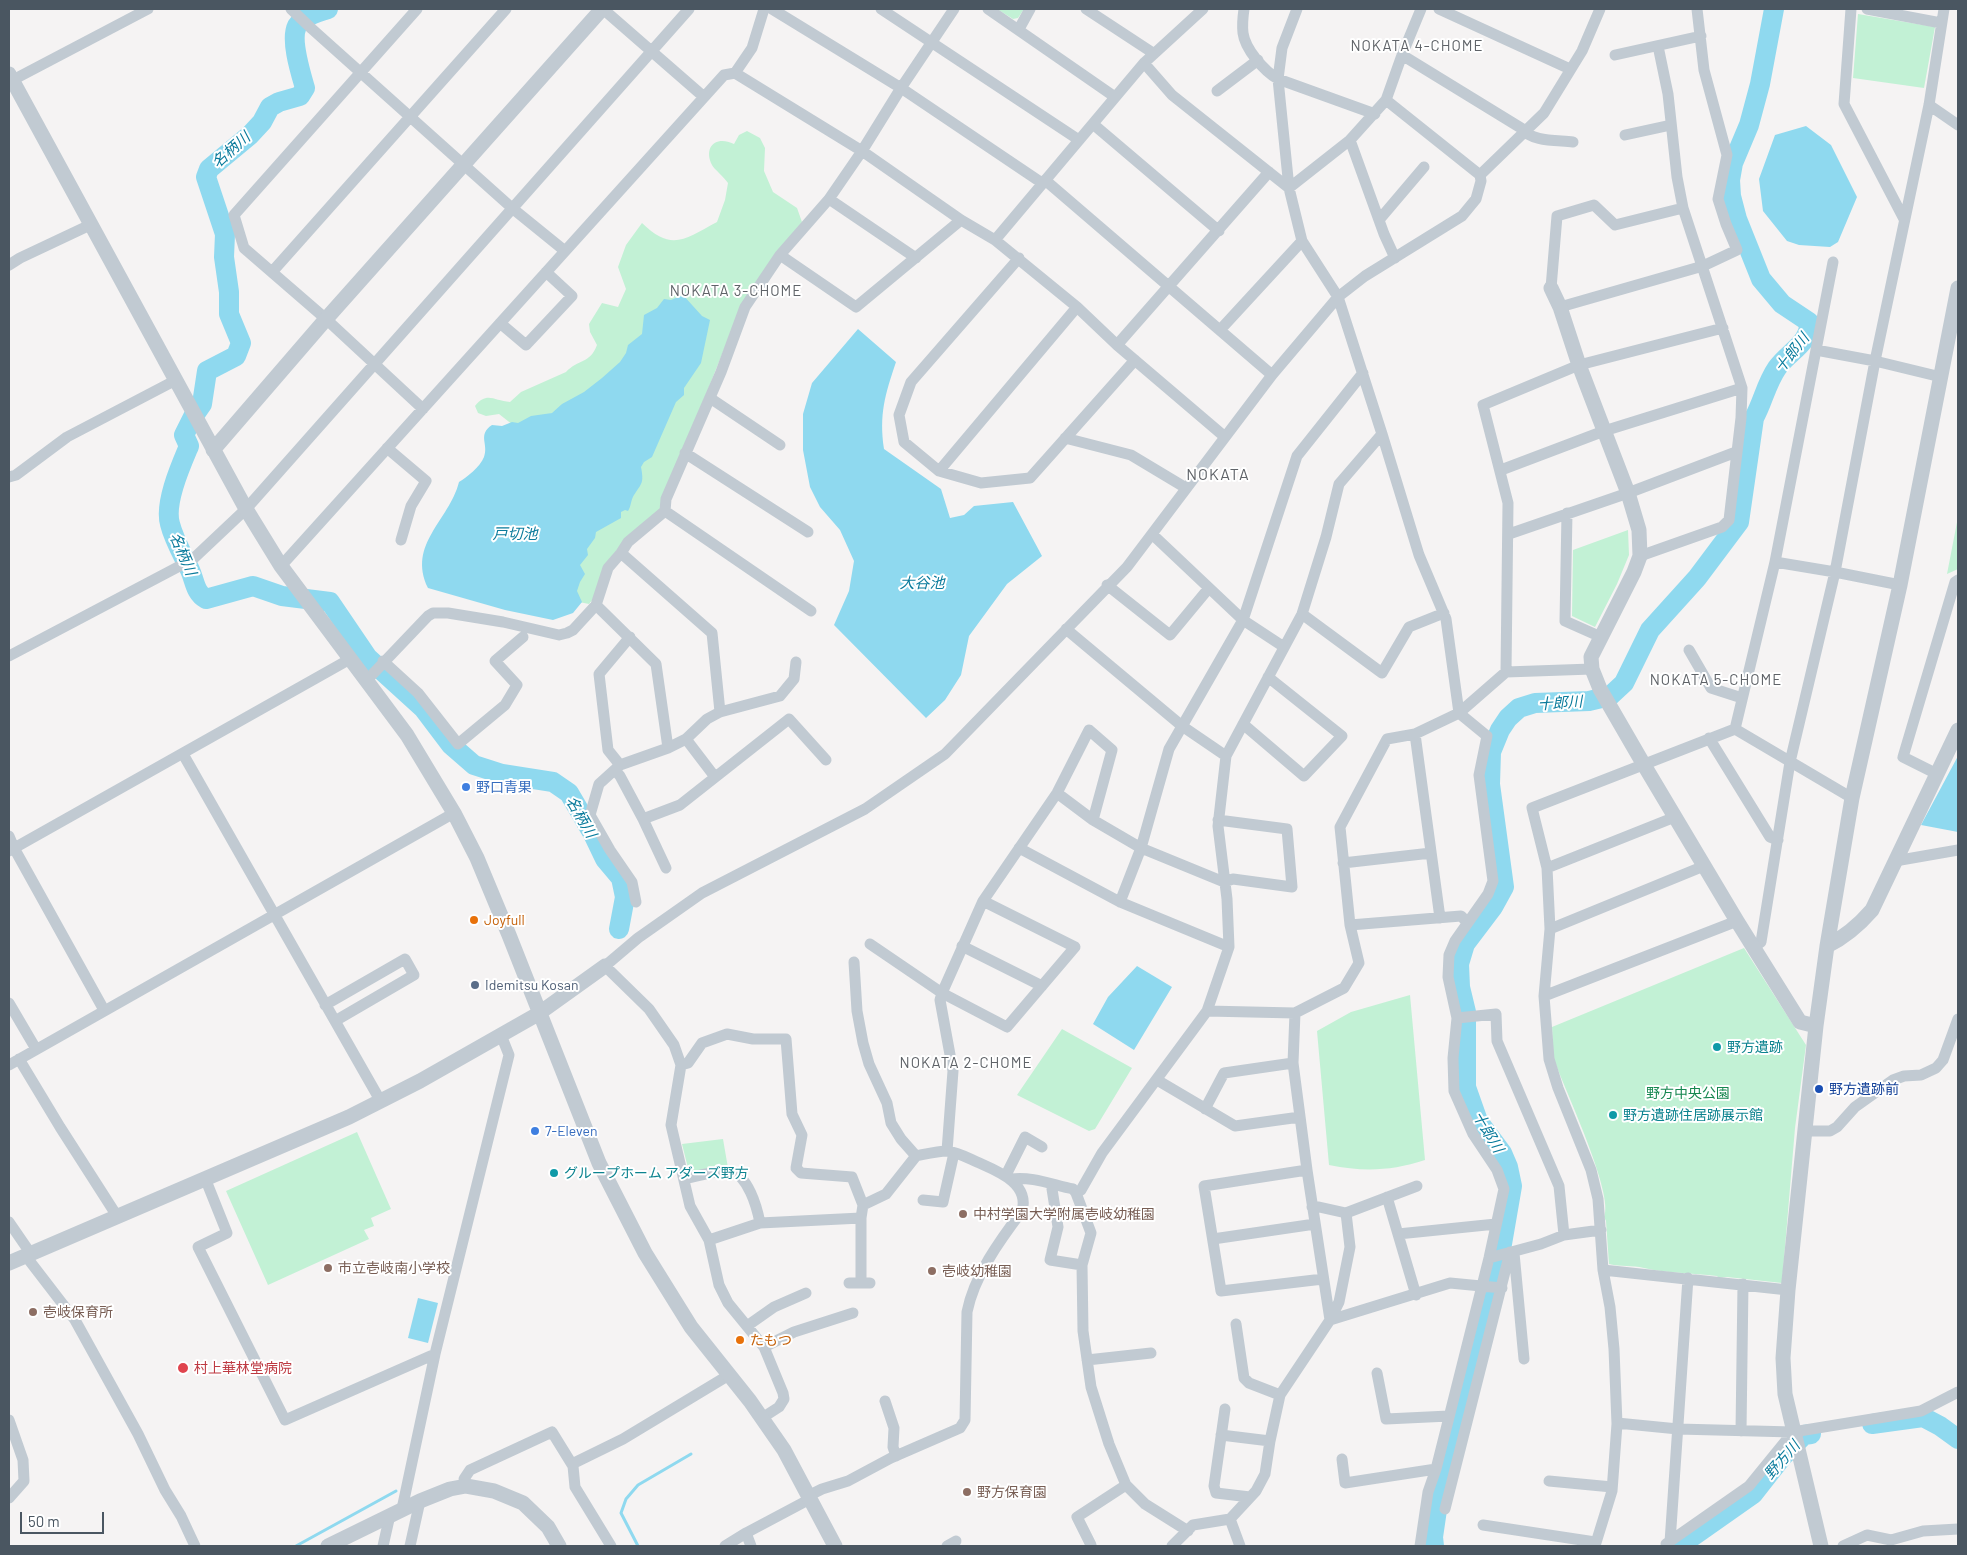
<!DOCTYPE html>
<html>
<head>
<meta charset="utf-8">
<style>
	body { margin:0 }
	#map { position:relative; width:1967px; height:1555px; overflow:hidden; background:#f5f3f3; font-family:Barlow,sans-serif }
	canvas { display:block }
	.frame { position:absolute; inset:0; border:10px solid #4a5661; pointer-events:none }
	.scale { position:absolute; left:20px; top:1512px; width:84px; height:22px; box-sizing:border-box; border:2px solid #4a5661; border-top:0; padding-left:6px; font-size:15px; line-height:18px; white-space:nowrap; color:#4a5661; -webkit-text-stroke:4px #fff; paint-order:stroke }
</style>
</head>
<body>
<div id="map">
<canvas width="1967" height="1555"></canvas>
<div class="frame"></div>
<div class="scale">50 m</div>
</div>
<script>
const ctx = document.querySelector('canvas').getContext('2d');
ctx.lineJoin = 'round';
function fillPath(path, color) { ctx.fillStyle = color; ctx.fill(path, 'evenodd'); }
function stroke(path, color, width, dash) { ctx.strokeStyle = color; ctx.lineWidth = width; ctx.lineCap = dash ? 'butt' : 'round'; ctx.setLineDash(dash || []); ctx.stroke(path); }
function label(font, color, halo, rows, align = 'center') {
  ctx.font = font + ' Barlow,"Noto Sans JP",sans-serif'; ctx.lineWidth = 4; ctx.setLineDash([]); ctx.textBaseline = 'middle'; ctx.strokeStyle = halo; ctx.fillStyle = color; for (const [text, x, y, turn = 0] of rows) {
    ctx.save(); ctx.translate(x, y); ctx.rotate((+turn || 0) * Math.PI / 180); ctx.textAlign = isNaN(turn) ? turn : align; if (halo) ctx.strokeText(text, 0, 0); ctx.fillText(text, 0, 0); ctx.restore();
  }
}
const green = new Path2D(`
	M 997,9 L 1024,9 L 1018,18 L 1013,19 Z
	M 1858,14 L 1935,27 L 1924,88 L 1853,78 Z
	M 747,131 L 760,138 L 765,148 L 764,171 L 773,192 L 797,208 L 802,222 L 741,307 L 660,509 L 629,536 L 594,598 L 589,604 L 579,602 L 575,597 L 575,571 L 644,337 L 622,364 L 600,383 L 556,412 L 513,425 L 499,414 L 486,416 L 478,413 L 475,406 C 487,391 494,401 510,402 L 521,392 L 566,372 C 578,359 590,364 597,345 L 590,332 L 589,324 L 602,303 L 618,307 L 626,289 L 618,267 L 626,245 L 642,223 C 672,252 685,239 717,222 L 725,200 L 728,183 C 724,177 714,169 712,165 C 703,147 716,135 734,144 L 739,135 Z
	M 1958,517 L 1958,569 L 1947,574 Z
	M 1628,530 L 1629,555 L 1617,584 L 1595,627 L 1572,616 L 1573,550 Z
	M 1744,948 L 1806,1045 L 1795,1128 L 1782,1283 L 1727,1277 L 1719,1278 L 1717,1276 C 1692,1273 1666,1273 1644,1268 C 1631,1265 1622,1267 1609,1264 L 1606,1221 L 1604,1217 C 1615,1195 1564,1088 1555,1062 C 1551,1052 1553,1038 1552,1027 Z
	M 1410,995 L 1425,1160 C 1391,1171 1364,1172 1329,1165 L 1317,1031 L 1351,1012 Z
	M 1062,1029 L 1132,1068 L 1095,1129 L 1089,1131 L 1017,1095 Z
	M 357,1132 L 391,1209 L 371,1218 L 374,1226 L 364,1230 L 369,1239 L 268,1285 L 226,1191 Z
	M 723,1139 L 728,1168 L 690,1176 L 682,1144 Z`);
const water = new Path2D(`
	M 1806,126 L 1831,145 L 1857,197 L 1838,242 L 1830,247 L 1799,245 L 1787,241 L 1763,211 L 1759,179 L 1775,135 Z
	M 683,295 L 702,316 L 710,320 L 701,363 L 684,388 L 684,395 L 676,402 L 652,457 L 644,462 L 641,467 C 644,483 642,483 634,495 C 631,499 631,507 628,511 L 625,510 L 621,512 L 621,518 L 596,532 L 595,538 L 587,549 L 588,555 L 580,565 L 585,574 L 580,582 L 577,591 L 582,602 L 573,613 L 553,620 L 505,610 L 428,588 C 407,544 449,521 459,482 C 467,477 480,467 484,457 C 489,444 477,435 492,425 L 502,426 L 512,422 L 518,423 L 531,416 L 552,413 L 562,404 L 584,392 L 602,378 L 620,362 L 626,353 L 628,345 L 642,334 L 644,315 L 657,308 L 664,299 L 671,300 Z
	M 858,329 L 896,362 C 885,395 879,414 884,449 L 941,489 L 950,518 L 964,515 L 974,506 L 1013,502 L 1042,556 L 1007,584 L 969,636 L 961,675 L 945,700 L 926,718 L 834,625 L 849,591 L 854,561 L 840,530 L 820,507 L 810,487 L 803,450 L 803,414 L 812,383 Z
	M 1958,756 L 1958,832 L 1921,825 Z
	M 1137,966 L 1172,987 L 1134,1050 L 1093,1024 L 1108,997 Z
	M 418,1298 L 438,1303 L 428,1343 L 408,1338 Z`);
const stream = new Path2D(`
	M 296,1546 L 396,1491
	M 638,1546 L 621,1513 L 626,1499 L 638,1485 L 691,1454`);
const river = new Path2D(`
	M 328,9 C 317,12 303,16 297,26 C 290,40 301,74 305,88 L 300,96 L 279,102 L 270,107 L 262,122 L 250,135 L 209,169 L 206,177 L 225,234 L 224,257 L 229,292 L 229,314 L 241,343 L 236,356 L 207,371 L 202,404 L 193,417 L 184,435 L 189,446 C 181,465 164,503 170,524 C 174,540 183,555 190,570 C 195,581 195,593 206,599 L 253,586 L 282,596 L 330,602 L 368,658 L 423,708 L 451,745 L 474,765 L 502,774 L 553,782 L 569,793 L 593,834 L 605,859 L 621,878 L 625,897 L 619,929
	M 1872,1424 L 1923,1417 L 1940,1426 L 1958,1439
	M 1434,1546 L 1433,1537 L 1440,1489 L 1498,1267 L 1512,1186 L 1508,1167 L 1502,1153 L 1478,1121 L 1466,1087 L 1466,1012 L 1460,987 L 1459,964 L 1465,944 L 1493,907 L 1504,887 L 1490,784 L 1491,752 L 1500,730 L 1508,718 L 1519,708 L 1535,703 L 1589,701 L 1610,696 L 1624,683 L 1650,630 L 1697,578 L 1739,522 L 1754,418 C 1763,402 1766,384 1777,368 C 1788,352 1811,343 1809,322 L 1782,304 L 1761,279 L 1737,219 L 1731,196 L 1730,180 L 1733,163 L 1749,125 L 1760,84 L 1774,9
	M 1679,1546 L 1753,1494 L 1782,1457 L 1804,1435 L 1811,1434`);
const minor = new Path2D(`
	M 291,9 L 312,29 L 512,208 L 565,251
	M 417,9 L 234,215 L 244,248 L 326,319 L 423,409
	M 603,9 L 704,97
	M 772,9 L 901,88 L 1042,183
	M 881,9 L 1079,140
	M 988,9 L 1115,97
	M 1086,9 L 1153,53
	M 1244,9 C 1243,16 1242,25 1243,33 C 1245,49 1264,71 1278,79 L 1375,114
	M 1297,9 L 1282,48 L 1278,79 L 1289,188 L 1302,241 L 1338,297 L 1382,434 L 1419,555 L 1446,619 L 1459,713 L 1487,736 L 1479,775 L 1493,881 L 1488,894 L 1455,941 L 1449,955 L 1448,977 L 1457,1018 L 1453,1058 L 1454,1091 L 1473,1134 L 1497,1170 L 1504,1189 L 1489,1258 L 1436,1469 L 1428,1492 L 1420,1546
	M 1439,9 L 1570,69
	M 1851,9 L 1844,104 L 1904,219
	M 1867,9 L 1941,23
	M 1019,29 L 1030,9
	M 1402,55 L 1521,128 C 1532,142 1556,140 1573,142
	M 1615,55 L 1701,36
	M 1144,63 L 1172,95 L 1289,188
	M 735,73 L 752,48 L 764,9
	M 9,82 L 148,9
	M 1217,91 L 1258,60
	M 1929,105 L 1958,125
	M 1093,124 L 1219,231
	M 1625,135 L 1671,125
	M 1350,140 L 1384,234 L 1395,258
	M 1480,175 L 1544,113 L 1582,51 L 1600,9
	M 1045,180 L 1272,375
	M 1289,188 L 1350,140 L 1386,100 L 1402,55 L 1421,9
	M 829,199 L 916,258
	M 1379,220 L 1424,167
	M 995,240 L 1144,63 L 1203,9
	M 780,255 L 856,307 L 961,220
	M 1019,258 L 911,382 L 899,415 L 904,442 L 939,471 L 981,483 L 1030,478 L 1135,360
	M 9,265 L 20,258 L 90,225
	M 272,272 L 506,9
	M 1551,288 L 1557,216 L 1594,205 L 1615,225 L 1683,208
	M 1560,307 L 1703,266 L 1737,250 L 1726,224 L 1718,199 L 1727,155 L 1704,70 L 1697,9
	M 500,323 L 526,345 L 572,296 L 546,272
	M 1220,330 L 1302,241
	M 1117,345 L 1269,172
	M 1816,350 L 1875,361 L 1941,377
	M 710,398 L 780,445
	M 1065,438 L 1131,455 L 1186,488
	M 387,448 L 426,481 L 411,506 L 401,540
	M 685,453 L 808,532
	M 1501,470 L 1604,431 L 1742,388
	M 939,471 L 1077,307
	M 9,477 L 16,475 L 67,437 L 176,380
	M 665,511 L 811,611
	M 1567,513 L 1565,621 L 1601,637
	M 1509,534 L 1628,493 L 1736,452
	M 1153,535 L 1243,620 L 1284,647
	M 621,553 L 712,633 L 720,712
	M 1640,556 L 1722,527 L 1729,520 L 1741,418 L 1742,388 L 1683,208 L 1677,177 L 1668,94 L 1658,46
	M 1775,562 L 1835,572 L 1900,585
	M 281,566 L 724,75 L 735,73 L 862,151 L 961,220 L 995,240 L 1077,307 L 1117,345 L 1225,437
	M 1107,585 L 1170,635 L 1209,588
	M 596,605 L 656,664 L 668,748
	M 1302,614 L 1382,673 L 1409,627 L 1444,613
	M 1066,629 L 1182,726 L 1226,756
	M 1689,650 L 1711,688 L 1742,698
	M 9,656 L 193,559 L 246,509 L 689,9
	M 383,661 L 418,693 L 458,744 L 505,705 L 517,685 L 495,661 L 523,637
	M 1506,672 L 1508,503 L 1483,405 L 1579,365 L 1723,328
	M 367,680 L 428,616 L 433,613 L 448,613 L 503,622 L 559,635 L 567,633 L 573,630 L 596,605 L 608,568 L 621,553 L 628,542 L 665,511 L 666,499 L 721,372 L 745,307 L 780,255 L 829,199 L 862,151 L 901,88 L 954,9
	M 1243,724 L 1304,776 L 1342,736 L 1268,677
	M 1735,729 L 1775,562 L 1833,262
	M 1735,729 L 1852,798
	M 1415,734 L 1440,918
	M 1709,738 L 1770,837 L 1778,840
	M 686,739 L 715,777
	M 183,754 L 380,1100
	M 620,765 L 608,750 L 599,674 L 630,637
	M 615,770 L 620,776 L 643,819 L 666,868
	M 1937,774 L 1903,757 L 1955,582 L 1958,580
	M 1057,793 L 1093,820 L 1141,848 L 1224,882 L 1233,879 L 1292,887 L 1287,829 L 1218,820
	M 643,819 L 680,805 L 789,719 L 826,760
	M 9,836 L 14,848 L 104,1010
	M 1019,848 L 1120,902 L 1229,947
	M 9,851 L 350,659
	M 1895,861 L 1958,850
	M 1343,863 L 1431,853
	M 1547,868 L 1675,817
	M 636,902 L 632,882 L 610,850 L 590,815 L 599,784 L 620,765 L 668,748 L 686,739 L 707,719 L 720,712 L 780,696 L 794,679 L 796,662
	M 1120,902 L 1141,848 L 1169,749 L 1243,620 L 1297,456 L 1363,373
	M 1350,925 L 1461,916 L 1467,922
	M 1550,929 L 1704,866
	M 870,944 L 942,993 L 1007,1027 L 1075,947 L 983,901
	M 962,946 L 1042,986
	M 1754,947 L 1761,942 L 1790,762 L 1835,572 L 1875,361 L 1929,105 L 1944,9
	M 854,962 L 857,1011 L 863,1043 L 869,1064 L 887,1103 L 891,1123 L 901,1139 L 916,1156
	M 1544,996 L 1737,921
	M 9,1003 L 36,1049
	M 325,1005 L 405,959 L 414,975 L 335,1021
	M 1207,1011 L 1295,1013 L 1344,988 L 1359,963 L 1350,925 L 1340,827 L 1387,739 L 1415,734 L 1459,713 L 1506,672 L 1592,669
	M 1295,1013 L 1293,1063 L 1307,1170 L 1330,1320
	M 1457,1018 L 1496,1014 L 1497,1041 L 1559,1186 L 1564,1235
	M 19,1059 L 60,1127 L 117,1216
	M 9,1065 L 454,813
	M 681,1065 L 688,1063 L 702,1043 L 727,1034 L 753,1039 L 786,1039 L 792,1114 L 802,1135 L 796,1168 L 801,1173 L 852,1177 L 863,1205 L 861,1218 L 861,1282
	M 1157,1080 L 1235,1126 L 1300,1117
	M 1205,1109 L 1224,1073 L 1293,1063
	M 1806,1131 L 1830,1131 L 1837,1127 L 1855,1107 L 1893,1080 L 1904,1076 L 1921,1075 L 1936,1068 L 1943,1060 L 1958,1019
	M 947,1151 L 953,1071 L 940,1000 L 942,993 L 983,901 L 1057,793 L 1089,730 L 1112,750 L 1093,820
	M 1307,1170 L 1204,1186 L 1221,1291 L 1323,1279
	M 1006,1175 L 1025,1137 L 1042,1147
	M 205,1178 L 227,1233 L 198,1247 L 285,1420 L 435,1354
	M 684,1179 C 693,1177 722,1169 730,1171 C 748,1175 757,1207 760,1223
	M 1011,1179 C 1032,1176 1053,1185 1073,1189 L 1076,1193 L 1091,1233 L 1082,1265 L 1083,1331 L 1091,1387 L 1109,1444 L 1126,1485 L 1145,1504 L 1188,1531
	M 1053,1185 L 1052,1189 L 1058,1227 L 1050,1260 L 1082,1265
	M 1076,1193 L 1081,1190 L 1102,1153 L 1207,1011 L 1229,947 L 1227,899 L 1218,826 L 1226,756 L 1302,614 L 1326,537 L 1339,484 L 1382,434
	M 1387,1197 L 1416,1295
	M 923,1200 L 943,1202 L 954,1153
	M 1312,1207 L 1319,1207 L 1346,1213 L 1417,1186
	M 9,1222 L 31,1254
	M 1398,1234 L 1496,1224
	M 1213,1239 L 1315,1224
	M 709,1240 L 760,1223 L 861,1218
	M 1514,1253 L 1524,1359
	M 25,1255 L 75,1320 L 138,1434 L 165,1490 L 181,1516 L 195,1546
	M 1489,1258 L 1541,1244 L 1564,1235 L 1601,1230
	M 1603,1270 L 1788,1290
	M 849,1283 L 870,1283
	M 1330,1320 L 1450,1283 L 1502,1288
	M 1236,1324 L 1244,1378 L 1249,1383 L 1280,1395
	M 747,1326 L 774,1307 L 806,1293
	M 764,1347 L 794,1332 L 853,1313
	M 1087,1360 L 1151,1353
	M 1377,1373 L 1386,1419 L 1449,1416
	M 885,1401 L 894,1428 L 893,1447 L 896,1456
	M 1225,1409 L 1214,1486 L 1216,1493 L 1250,1497
	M 762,1418 L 779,1407 L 784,1399 L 783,1393 L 764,1347 L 728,1303 L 719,1285 L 709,1240 L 690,1206 L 671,1125 L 681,1065 L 674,1045 L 649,1009 L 605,966 L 638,938 L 702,893 L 865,809 L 945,754 L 1127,567 L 1272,375 L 1338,297 L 1365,276 L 1462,216 L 1476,199 L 1481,181 L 1480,175 L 1386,100
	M 9,1420 L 23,1460 L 24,1481 L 9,1498
	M 1617,1423 L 1678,1429 L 1793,1432 L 1921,1411 L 1958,1392
	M 1741,1431 L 1743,1284
	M 1221,1435 L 1270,1441
	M 1342,1459 L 1345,1483 L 1436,1469
	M 572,1464 L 623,1439 L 729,1375
	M 1549,1481 L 1612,1487
	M 466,1486 L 464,1479 L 470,1470 L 552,1432 L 573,1466 L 575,1487 L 611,1546
	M 808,1496 L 822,1489 L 848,1481 L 891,1458 L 960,1428 L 965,1420 L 967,1312 C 974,1276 1000,1240 1022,1211 C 1030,1183 997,1171 977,1162 C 968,1158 957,1152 947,1151 C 938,1151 926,1154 916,1156 L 886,1194 L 863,1205
	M 402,1509 L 435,1354 L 509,1055 L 501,1035
	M 1445,1509 L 1510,1252
	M 1230,1519 L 1240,1546
	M 1483,1525 L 1595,1542
	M 746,1533 L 751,1546
	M 1670,1542 L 1688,1278
	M 1666,1544 L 1749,1486 L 1793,1432
	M 1091,1545 L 1077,1517 L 1126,1485
	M 383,1546 L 390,1515
	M 410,1546 L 420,1501
	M 725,1546 L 746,1533 L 810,1499
	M 947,1546 L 956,1541
	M 1172,1546 L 1193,1525 L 1230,1519 L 1256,1491 L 1265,1474 L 1270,1441 L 1280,1395 L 1330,1320 L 1339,1302 L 1350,1247 L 1346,1213
	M 1595,1546 L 1612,1491 L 1617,1424 L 1614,1349 L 1610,1307 L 1603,1270 L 1598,1199 L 1591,1170 L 1558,1088 L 1549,1059 L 1544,996 L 1550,929 L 1547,868 L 1532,808 L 1735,729
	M 1843,1546 L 1867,1535 L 1891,1540 L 1923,1531 L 1958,1529`);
const tertiary = new Path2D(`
	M 9,74 L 246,509 L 281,566 L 407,735 L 454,813 L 477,858 L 509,935 L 599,1163 L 645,1253 L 691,1327 L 750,1401 L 784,1450 L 835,1546
	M 1551,288 L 1560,307 L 1579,365 L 1628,493 L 1639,530 L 1640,556 L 1634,572 L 1591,657 L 1592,669 L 1600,689 L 1644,765 L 1737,921 L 1800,1022 L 1816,1026
	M 213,450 L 326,319 L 602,9
	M 1827,946 C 1845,937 1859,925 1872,910 L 1958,730
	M 9,1263 L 349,1117 L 420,1081 L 538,1014 L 605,966
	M 328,1546 L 420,1501 L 450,1489 L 466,1486 L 494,1491 L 523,1503 L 548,1527 L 559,1546
	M 1821,1546 L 1785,1394 L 1783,1358 L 1788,1290 L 1816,1026 L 1827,946 L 1852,798 L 1900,585 L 1958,288`);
const markers = [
	[466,787,5,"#3f7fe0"],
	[474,920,5,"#e8710a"],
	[475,985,5,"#5c6f8a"],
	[1717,1047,5,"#0f9aa8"],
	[1819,1089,5,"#1a4fb4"],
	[1613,1115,5,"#0f9aa8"],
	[535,1131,5,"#3f7fe0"],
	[554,1173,5,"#0f9aa8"],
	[963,1214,5,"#8d6e63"],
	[328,1268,5,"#8d6e63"],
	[932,1271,5,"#8d6e63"],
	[33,1312,5,"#8d6e63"],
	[740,1340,5,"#e8710a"],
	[183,1368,6,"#e0444e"],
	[967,1492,5,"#8d6e63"]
];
const shopNames = [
	["野口青果",476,787],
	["7-Eleven",545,1131]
];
const foodNames = [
	["Joyfull",484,920],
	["たもつ",750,1340]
];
const serviceNames = [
	["Idemitsu Kosan",485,985]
];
const cultureNames = [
	["野方遺跡",1727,1047],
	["野方遺跡住居跡展示館",1623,1115],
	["グループホーム アダーズ野方",564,1173]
];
const transitNames = [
	["野方遺跡前",1829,1089]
];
const parkNames = [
	["野方中央公園",1688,1093]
];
const educationNames = [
	["中村学園大学附属壱岐幼稚園",973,1214],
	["市立壱岐南小学校",338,1268],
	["壱岐幼稚園",942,1271],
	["壱岐保育所",43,1312],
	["野方保育園",977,1492]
];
const healthNames = [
	["村上華林堂病院",194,1368]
];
const neighbourhoodNames = [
	["NOKATA 4-CHOME",1417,46],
	["NOKATA 3-CHOME",736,291],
	["NOKATA 5-CHOME",1716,680],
	["NOKATA 2-CHOME",966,1063]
];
const waterNames = [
	["名柄川",231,150,-42],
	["十郎川",1792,353,-52],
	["戸切池",515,534],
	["名柄川",183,554,67],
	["大谷池",922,583],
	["十郎川",1560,703,-4],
	["名柄川",581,817,60],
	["十郎川",1488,1132,59],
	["野方川",1782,1460,-49]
];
const quarterNames = [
	["NOKATA",1218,475]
];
fillPath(green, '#c2f1d5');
fillPath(water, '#8fd9ef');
stroke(stream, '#8fd9ef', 3);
stroke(river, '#8fd9ef', 20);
stroke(minor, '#c1cad2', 11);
stroke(tertiary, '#c1cad2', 15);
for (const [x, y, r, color] of markers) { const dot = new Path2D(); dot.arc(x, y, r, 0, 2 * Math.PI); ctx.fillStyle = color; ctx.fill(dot); stroke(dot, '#fff', 2); }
label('14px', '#366cbe', '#fff', shopNames, 'left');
label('14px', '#c56008', '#fff', foodNames, 'left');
label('14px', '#4e5e75', '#fff', serviceNames, 'left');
label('14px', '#0d838f', '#fff', cultureNames, 'left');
label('14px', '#164399', '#fff', transitNames, 'left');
label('14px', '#168750', '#fff', parkNames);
label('14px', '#785e54', '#fff', educationNames, 'left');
label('14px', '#be3a42', '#fff', healthNames, 'left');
ctx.letterSpacing = '1px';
label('15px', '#5f6368', '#fff', neighbourhoodNames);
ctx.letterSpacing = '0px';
label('italic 15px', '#0a7b9c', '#fff', waterNames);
ctx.letterSpacing = '1px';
label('16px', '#5f6368', '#fff', quarterNames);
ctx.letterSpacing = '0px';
</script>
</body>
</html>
